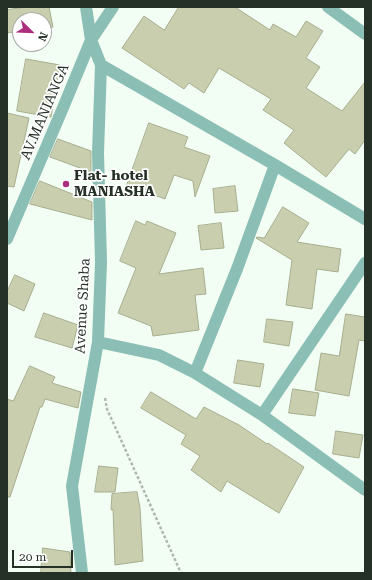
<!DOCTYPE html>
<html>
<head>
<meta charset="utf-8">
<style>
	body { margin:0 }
	#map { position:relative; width:372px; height:580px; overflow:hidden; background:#f2fef4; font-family:"Roboto Serif",serif }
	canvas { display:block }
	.frame { position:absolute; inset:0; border:8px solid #253027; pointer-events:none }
	.north { position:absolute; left:12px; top:12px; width:40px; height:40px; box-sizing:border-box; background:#fff; border:1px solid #a8aca9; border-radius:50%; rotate:113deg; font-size:11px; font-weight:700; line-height:16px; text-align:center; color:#253027 }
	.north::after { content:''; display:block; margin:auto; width:14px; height:18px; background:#ac2e7e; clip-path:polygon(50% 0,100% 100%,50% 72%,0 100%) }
	.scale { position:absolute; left:12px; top:550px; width:61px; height:18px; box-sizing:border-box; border:2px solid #253027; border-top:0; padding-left:5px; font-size:12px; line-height:14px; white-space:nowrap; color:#253027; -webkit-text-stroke:3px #fff; paint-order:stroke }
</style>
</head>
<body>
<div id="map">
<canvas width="372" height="580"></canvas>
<div class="frame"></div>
<div class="north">N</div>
<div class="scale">20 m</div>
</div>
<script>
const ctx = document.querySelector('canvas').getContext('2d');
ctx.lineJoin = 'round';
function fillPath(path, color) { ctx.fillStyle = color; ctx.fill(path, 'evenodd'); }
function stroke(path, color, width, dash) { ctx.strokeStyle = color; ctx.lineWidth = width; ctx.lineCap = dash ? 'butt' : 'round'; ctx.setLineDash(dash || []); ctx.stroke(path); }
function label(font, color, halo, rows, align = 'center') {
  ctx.font = font + ' "Roboto Serif",serif'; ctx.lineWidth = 3.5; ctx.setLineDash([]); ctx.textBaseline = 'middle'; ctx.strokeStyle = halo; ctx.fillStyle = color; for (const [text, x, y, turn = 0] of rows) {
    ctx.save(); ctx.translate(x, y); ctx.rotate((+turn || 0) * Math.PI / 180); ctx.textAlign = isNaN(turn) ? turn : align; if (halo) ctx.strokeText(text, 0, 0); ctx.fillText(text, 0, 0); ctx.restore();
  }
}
const building = new Path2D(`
	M 28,7 L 49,7 L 53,27 L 44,29 L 44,20 L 20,20 L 20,31 L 7,33 L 7,10 Z
	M 179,7 L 235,7 L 270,30 L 273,24 L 296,37 L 306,21 L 323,31 L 306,58 L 320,67 L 306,88 L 342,111 L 365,82 L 365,140 L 355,154 L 349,149 L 326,177 L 284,143 L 294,130 L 263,110 L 271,99 L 219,68 L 204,93 L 189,83 L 184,89 L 122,48 L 144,16 L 164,30 Z
	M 26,59 L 60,65 L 51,117 L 17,111 Z
	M 7,113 L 29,118 L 14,187 L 7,186 Z
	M 149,123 L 188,137 L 184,147 L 210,156 L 195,197 L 193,181 L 174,175 L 165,199 L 127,185 Z
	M 58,139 L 91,151 L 91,172 L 50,157 Z
	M 40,181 L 92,202 L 92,220 L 30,204 Z
	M 235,186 L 238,211 L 215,213 L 213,189 Z
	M 283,207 L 309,223 L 297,242 L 341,249 L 338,272 L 317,269 L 312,309 L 286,305 L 292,260 L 256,238 L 257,237 L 264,238 Z
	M 136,221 L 145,225 L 147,221 L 176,233 L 159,274 L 203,268 L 206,294 L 195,295 L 199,330 L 153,336 L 151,326 L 118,313 L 136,268 L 120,261 Z
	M 221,223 L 224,248 L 201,250 L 198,226 Z
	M 15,275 L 35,284 L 24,311 L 7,303 L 7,292 Z
	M 44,313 L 78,325 L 72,348 L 35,337 Z
	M 346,314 L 365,317 L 365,341 L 359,340 L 349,396 L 315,390 L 321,353 L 339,356 Z
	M 267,319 L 293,322 L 289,346 L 264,342 Z
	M 238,360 L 264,364 L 260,387 L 234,383 Z
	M 30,366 L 55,377 L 52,383 L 81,392 L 78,408 L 45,399 L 42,407 L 40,407 L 10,497 L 7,497 L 7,399 L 13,401 Z
	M 293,389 L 319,393 L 315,416 L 289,413 Z
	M 151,392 L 196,419 L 204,407 L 239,425 L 267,444 L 268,443 L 304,467 L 279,513 L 227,481 L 221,492 L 191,470 L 200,456 L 181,444 L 186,435 L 141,408 Z
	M 336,431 L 363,435 L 359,458 L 333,454 Z
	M 99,466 L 118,468 L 115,492 L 95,492 Z
	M 137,492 L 140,508 L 143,561 L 115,565 L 113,509 L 111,510 L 112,494 Z
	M 43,548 L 70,552 L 71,573 L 41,573 Z`);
const path = new Path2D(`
	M 105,398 L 107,409 L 181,573`);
const minor = new Path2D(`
	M 328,7 L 365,34
	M 101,65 L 275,165 L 365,219
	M 7,239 L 65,103 L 91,40 L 113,7
	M 98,342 L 159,355 L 195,373 L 262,415 L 365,490
	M 195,373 L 237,269 L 275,165
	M 262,415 L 365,263
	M 82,573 L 72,486 L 98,342 L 101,262 L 98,153 L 101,65 L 91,40 L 86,7`);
const markers = [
	[66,184,4,"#ac2e7e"]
];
const streetNames = [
	["AV.MANIANGA",45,112,-67],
	["Avenue Shaba",83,306,-87]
];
const poiNames = [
	["Flat- hotel",74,176],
	["MANIASHA",74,192]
];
fillPath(building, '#c8ceae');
stroke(building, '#a7ae8e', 1);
stroke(path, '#aeb9b0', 2.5, [3, 2]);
stroke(minor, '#8bbeb5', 12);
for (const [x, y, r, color] of markers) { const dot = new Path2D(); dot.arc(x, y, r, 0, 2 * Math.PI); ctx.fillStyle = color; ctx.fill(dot); stroke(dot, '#fff', 1.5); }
label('14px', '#253027', '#fff', streetNames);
label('bold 14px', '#253027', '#fff', poiNames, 'left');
</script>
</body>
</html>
